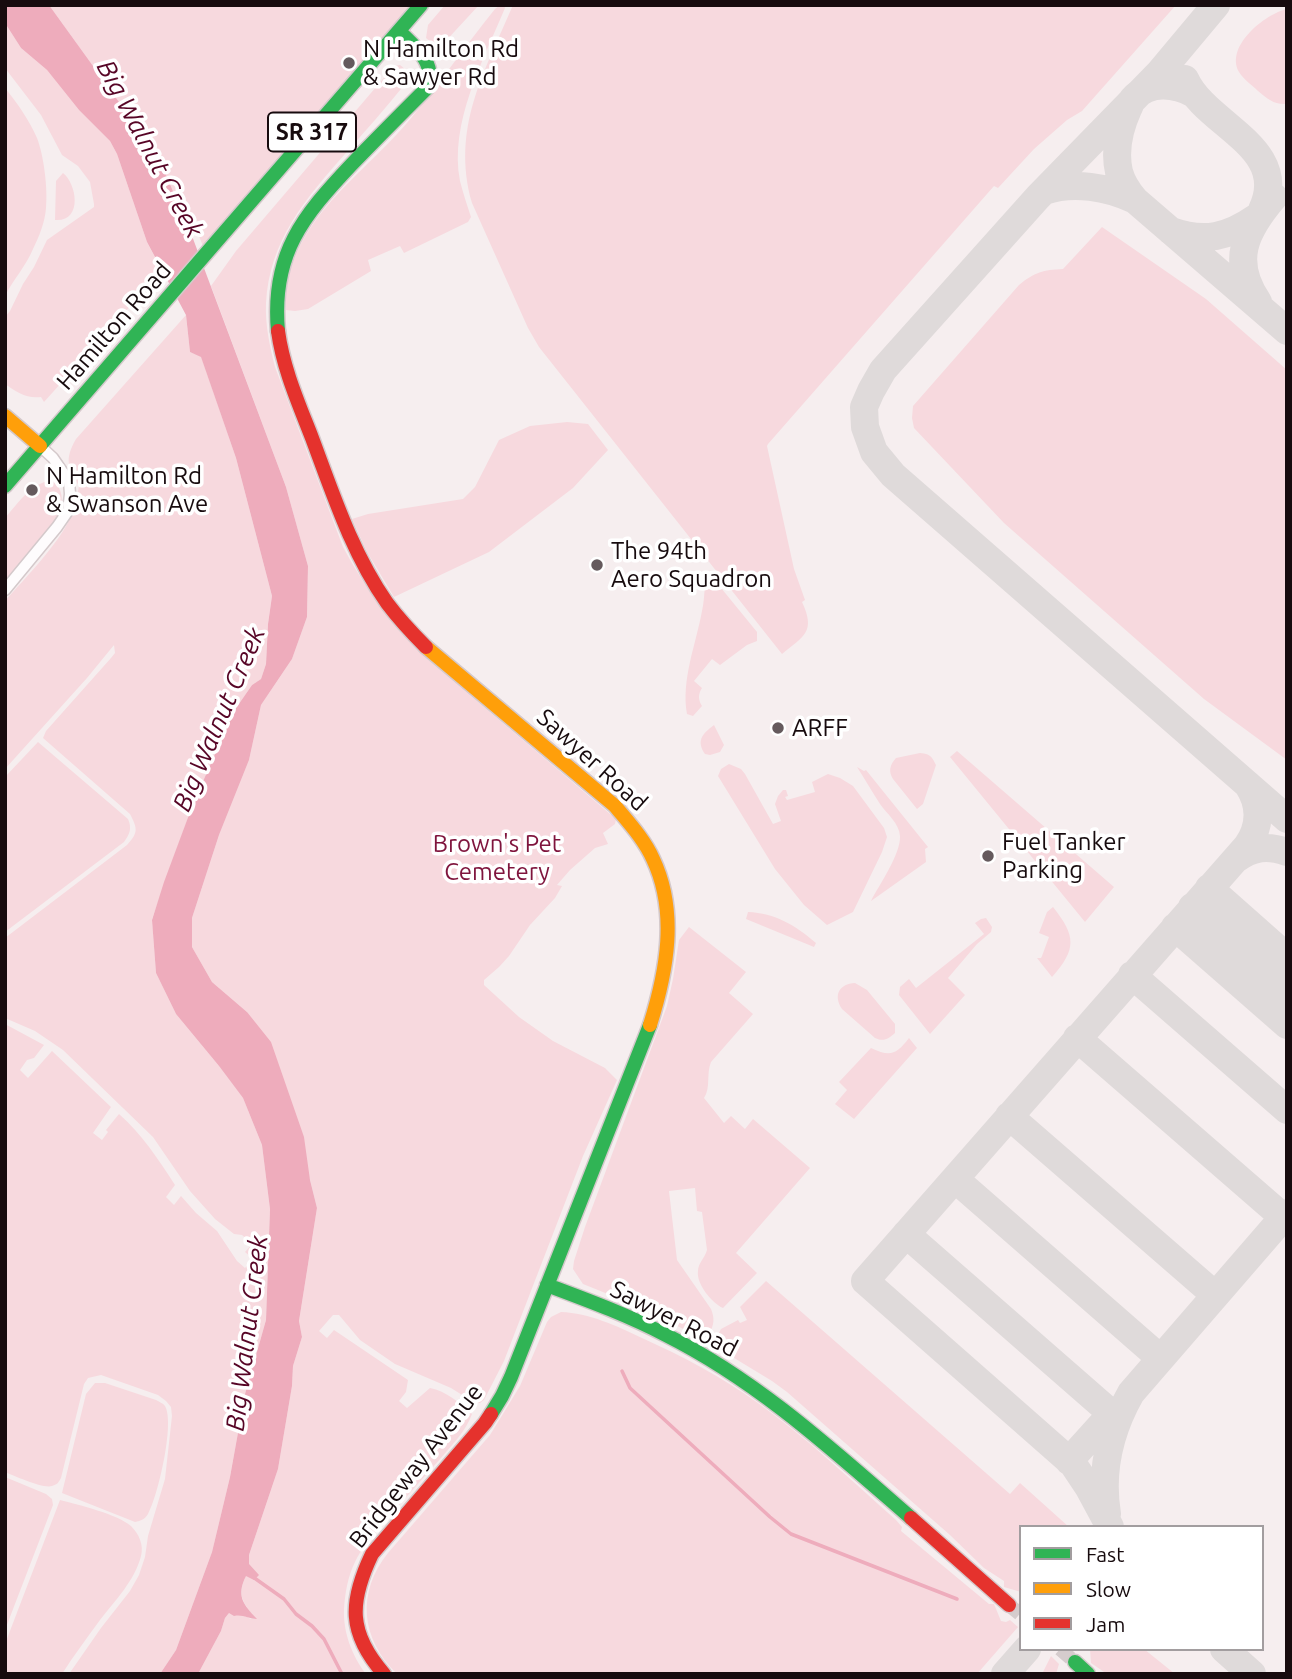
<!DOCTYPE html>
<html>
<head>
<meta charset="utf-8">
<style>
	body { margin:0 }
	#map { position:relative; width:1292px; height:1679px; overflow:hidden; background:#f6eeef; font-family:Ubuntu,sans-serif }
	canvas { display:block }
	.frame { position:absolute; inset:0; border:7px solid #170b0e; pointer-events:none }
	.legend { position:absolute; left:1019px; top:1525px; width:245px; height:126px; box-sizing:border-box; background:#fff; border:2px solid #a29d9f; margin:0; padding:9px 12px; list-style:none; font-size:21px; color:#170b0e }
	.legend li { display:flex; align-items:center; gap:14px; height:35px }
	.legend b { width:35px; border:2px solid #a29d9f }
</style>
</head>
<body>
<div id="map">
<canvas width="1292" height="1679"></canvas>
<div class="frame"></div>
<ul class="legend">
<li><b style="height:9px;background:#30b455"></b>Fast</li>
<li><b style="height:9px;background:#ff9f0a"></b>Slow</li>
<li><b style="height:9px;background:#e5322d"></b>Jam</li>
</ul>
</div>
<script>
const ctx = document.querySelector('canvas').getContext('2d');
ctx.lineJoin = 'round';
function fillPath(path, color) { ctx.fillStyle = color; ctx.fill(path, 'evenodd'); }
function stroke(path, color, width, dash) { ctx.strokeStyle = color; ctx.lineWidth = width; ctx.lineCap = dash ? 'butt' : 'round'; ctx.setLineDash(dash || []); ctx.stroke(path); }
function label(font, color, halo, rows, align = 'center') {
  ctx.font = font + ' Ubuntu,sans-serif'; ctx.lineWidth = 7; ctx.setLineDash([]); ctx.textBaseline = 'middle'; ctx.strokeStyle = halo; ctx.fillStyle = color; for (const [text, x, y, turn = 0] of rows) {
    ctx.save(); ctx.translate(x, y); ctx.rotate((+turn || 0) * Math.PI / 180); ctx.textAlign = isNaN(turn) ? turn : align; if (halo) ctx.strokeText(text, 0, 0); ctx.fillText(text, 0, 0); ctx.restore();
  }
}
const green = new Path2D(`
	M 49,5 L 421,5 L 206,254 L 197,231 L 192,236 L 158,156 Z
	M 445,5 L 479,5 L 443,44 L 433,44 L 426,38 L 428,25 Z
	M 500,5 L 504,5 L 505,8 C 483,61 449,123 460,181 C 463,193 467,205 471,217 L 468,222 L 404,253 L 400,246 L 368,260 L 371,271 L 308,309 L 295,311 L 286,310 C 283,225 358,180 407,123 C 438,86 465,46 495,9 Z
	M 513,5 L 1176,5 L 1082,111 L 1067,120 L 1034,149 L 998,188 L 994,186 L 768,444 L 767,446 L 794,569 L 805,600 L 802,602 C 816,632 804,636 782,654 L 539,347 L 528,328 L 472,203 C 451,128 484,73 513,5 Z
	M 1287,9 L 1287,104 C 1274,105 1268,99 1258,91 C 1252,85 1243,79 1239,72 C 1225,46 1265,14 1287,9 Z
	M 5,23 L 21,48 L 47,70 L 79,110 L 110,141 L 117,154 L 147,242 L 162,271 L 44,402 L 41,397 C 27,399 16,392 5,384 L 5,317 L 10,311 L 23,284 L 34,267 L 47,240 L 94,207 L 94,204 L 90,182 L 78,166 L 62,155 L 41,115 L 5,68 Z
	M 400,65 C 408,70 406,75 405,84 C 386,108 365,131 345,154 C 306,198 269,241 266,303 C 265,325 270,347 275,367 L 343,547 C 365,588 391,624 424,656 L 616,819 L 615,824 L 603,833 L 608,844 L 595,848 L 570,870 L 557,885 L 562,886 L 555,898 L 530,925 L 509,956 L 499,967 L 484,980 L 484,985 L 519,1017 L 553,1041 L 605,1068 L 617,1080 L 583,1156 L 504,1361 L 484,1400 L 480,1403 L 475,1403 L 451,1388 L 395,1364 L 360,1340 L 339,1315 L 333,1315 L 319,1331 L 327,1338 L 334,1330 L 408,1380 L 406,1392 L 399,1401 L 407,1408 L 430,1388 C 446,1391 460,1403 472,1414 C 466,1431 452,1445 441,1458 C 421,1481 400,1503 380,1527 C 371,1538 361,1549 355,1562 C 348,1576 345,1593 344,1609 C 343,1632 352,1656 366,1674 L 198,1674 L 221,1631 L 225,1618 L 229,1613 L 241,1614 L 251,1619 L 256,1619 C 228,1586 249,1588 249,1555 L 278,1469 L 292,1386 L 293,1366 L 302,1337 L 299,1321 L 317,1208 L 310,1180 L 247,1012 L 212,982 L 192,947 L 192,918 L 219,835 L 249,760 L 261,705 L 292,659 L 307,617 L 308,566 L 286,487 L 211,286 L 236,251 L 394,66 Z
	M 5,88 C 18,104 29,120 37,138 C 44,156 48,189 46,208 C 45,222 39,237 33,249 C 26,266 13,280 5,296 Z
	M 63,173 C 77,184 83,222 55,220 L 56,181 Z
	M 1102,227 L 1206,299 L 1287,370 L 1287,760 L 1204,699 L 1004,523 L 914,428 L 912,418 L 913,406 L 1019,285 C 1035,272 1043,270 1063,269 Z
	M 186,315 L 190,352 L 201,356 L 236,458 L 272,596 L 268,624 L 266,664 L 261,679 L 252,685 L 234,711 L 193,804 L 152,919 L 156,973 L 176,1014 L 219,1066 L 243,1098 L 262,1145 L 270,1209 L 266,1320 L 245,1394 L 230,1477 L 212,1552 L 176,1650 L 160,1674 L 69,1674 L 101,1628 L 130,1591 L 139,1575 L 145,1557 L 148,1536 L 165,1479 L 172,1416 L 171,1407 L 166,1401 L 158,1395 L 101,1375 L 88,1378 L 84,1384 L 61,1478 C 58,1483 58,1484 52,1486 C 43,1489 15,1476 5,1472 L 5,1024 L 44,1045 L 34,1058 L 27,1060 L 20,1070 L 28,1078 L 52,1051 L 111,1107 L 93,1133 L 102,1140 L 108,1132 L 106,1130 L 119,1114 C 142,1134 158,1159 175,1185 L 166,1197 L 174,1205 L 181,1196 L 196,1213 L 217,1231 L 237,1261 L 245,1268 L 253,1259 L 245,1252 L 252,1244 L 242,1235 L 234,1234 L 215,1219 L 190,1191 L 153,1137 L 63,1050 L 35,1031 L 5,1018 L 5,938 L 127,845 C 138,833 138,829 130,814 L 43,738 L 46,731 L 111,658 L 115,653 L 114,645 L 87,678 L 5,769 L 5,601 C 25,578 58,545 70,518 C 75,508 77,497 79,486 C 68,467 64,460 76,439 Z
	M 567,422 L 588,424 L 608,450 L 573,488 L 489,552 L 394,597 L 367,552 L 352,519 L 368,514 L 463,499 L 475,487 L 499,440 L 530,426 Z
	M 50,480 C 66,488 63,506 57,520 L 5,584 L 5,518 C 19,502 29,486 50,480 Z
	M 707,572 L 708,572 L 757,632 L 757,641 L 747,645 L 720,665 L 712,659 L 694,681 L 702,688 C 698,694 698,700 702,706 L 693,716 L 687,714 C 681,680 696,644 702,611 C 705,598 704,584 707,572 Z
	M 714,725 L 724,745 L 720,752 L 710,755 L 705,754 C 696,741 702,734 714,725 Z
	M 38,742 L 128,819 C 132,828 130,834 124,842 L 5,932 L 5,777 Z
	M 957,751 L 1114,887 L 1085,922 L 950,757 Z
	M 920,753 C 932,754 932,758 936,765 L 923,804 L 917,809 L 893,779 C 888,771 890,765 896,758 Z
	M 729,764 L 741,769 L 745,774 L 773,824 L 781,821 L 775,804 L 778,796 L 783,790 L 786,790 L 788,796 L 785,797 L 787,800 L 815,792 L 812,782 L 828,774 L 840,778 L 853,786 L 884,828 L 887,837 L 882,852 L 853,912 L 827,925 L 804,905 L 775,869 L 718,776 L 721,769 Z
	M 857,767 L 864,771 L 866,770 L 928,847 L 925,849 L 926,862 L 871,901 C 879,885 901,854 900,836 C 899,823 887,814 880,804 C 872,792 865,779 857,767 Z
	M 1053,907 C 1076,936 1077,949 1052,977 L 1037,958 L 1041,958 L 1042,956 L 1049,937 L 1039,933 L 1047,912 Z
	M 748,912 C 775,913 795,925 816,943 L 814,947 L 746,919 Z
	M 986,918 L 992,927 L 991,932 L 977,944 L 948,978 L 965,995 L 930,1034 L 899,995 L 900,987 L 909,979 L 916,988 L 984,934 L 975,923 L 981,919 Z
	M 689,927 L 746,972 L 729,993 L 753,1014 L 711,1062 C 706,1074 711,1088 704,1098 L 724,1123 L 731,1116 L 745,1129 L 753,1119 L 810,1168 L 736,1253 L 757,1273 L 723,1308 C 712,1303 696,1284 698,1271 C 698,1263 705,1258 707,1250 L 702,1212 L 697,1211 L 695,1188 L 669,1191 L 677,1260 L 711,1309 C 715,1319 714,1325 709,1334 L 697,1336 L 640,1307 L 583,1284 L 573,1269 L 574,1261 L 585,1227 L 667,1006 L 673,979 L 679,940 Z
	M 855,983 L 867,990 L 895,1024 L 895,1033 C 888,1039 884,1042 875,1038 L 842,1009 C 833,995 839,984 855,983 Z
	M 909,1038 L 917,1048 L 854,1119 L 835,1104 L 847,1090 L 839,1082 L 871,1048 C 890,1057 896,1055 909,1038 Z
	M 766,1281 L 1010,1494 L 1020,1483 L 1069,1527 L 1021,1527 L 1021,1592 L 1004,1587 L 1004,1581 L 984,1568 L 950,1535 L 787,1392 L 772,1381 L 716,1347 L 714,1342 L 721,1329 L 738,1320 L 740,1323 L 747,1320 L 740,1307 Z
	M 561,1312 C 589,1313 617,1326 642,1338 C 682,1356 722,1377 758,1403 C 807,1438 851,1480 896,1520 L 902,1527 L 901,1531 L 989,1604 L 994,1604 L 1001,1621 L 1006,1622 L 1010,1620 L 1018,1627 L 977,1674 L 397,1674 C 361,1639 356,1593 388,1553 L 490,1435 L 520,1386 L 547,1322 L 551,1317 Z
	M 95,1383 L 105,1383 L 156,1400 C 159,1402 163,1403 165,1406 C 175,1423 158,1496 148,1514 C 145,1519 141,1521 135,1522 L 62,1493 L 86,1394 Z
	M 5,1477 L 46,1494 L 52,1499 L 53,1505 L 5,1630 Z
	M 60,1500 C 79,1505 117,1514 131,1526 C 139,1534 144,1545 141,1556 C 135,1580 115,1601 100,1620 C 87,1638 74,1655 62,1674 L 5,1674 L 5,1644 Z
	M 1090,1649 L 1144,1649 L 1175,1674 L 1107,1674 L 1091,1663 Z
	M 1051,1656 L 1059,1664 L 1056,1674 L 1042,1674 Z`);
const water = new Path2D(`
	M 5,5 L 49,5 L 158,156 L 192,236 L 286,487 L 308,566 L 307,617 L 292,659 L 261,705 L 249,760 L 219,835 L 192,918 L 192,947 L 212,982 L 247,1012 L 271,1042 L 304,1137 L 310,1180 L 317,1208 L 299,1321 L 302,1337 L 293,1366 L 292,1386 L 278,1469 L 249,1555 L 249,1564 L 259,1575 L 254,1580 L 246,1576 C 236,1596 243,1604 257,1619 C 248,1619 243,1614 234,1616 L 229,1613 L 225,1618 L 221,1631 L 198,1674 L 160,1674 L 176,1650 L 212,1552 L 230,1477 L 245,1394 L 266,1320 L 270,1209 L 262,1145 L 243,1098 L 219,1066 L 176,1014 L 156,973 L 152,920 L 164,882 L 193,804 L 234,711 L 252,685 L 261,679 L 266,664 L 268,624 L 272,596 L 236,458 L 201,357 L 190,352 L 186,315 L 147,242 L 117,154 L 110,141 L 79,110 L 47,70 L 21,48 L 5,23 Z`);
const stream = new Path2D(`
	M 622,1371 L 630,1388 L 770,1517 L 791,1534 L 957,1599
	M 253,1577 L 284,1599 L 296,1614 L 312,1626 L 324,1639 L 342,1674`);
const taxiway = new Path2D(`
	M 1216,5 L 1160,72 L 1038,197 L 883,370 L 871,391 L 864,407 L 865,427 L 874,452 L 893,475 L 1287,819
	M 1185,79 C 1206,126 1292,147 1262,210
	M 1194,94 C 1176,84 1149,80 1133,99 C 1131,101 1130,105 1128,109 C 1119,129 1114,150 1119,172 C 1122,183 1128,192 1135,200 L 1287,331
	M 1044,191 C 1073,181 1108,187 1135,200
	M 1171,231 C 1205,243 1228,237 1257,217
	M 1258,302 C 1230,261 1245,231 1274,197
	M 1236,859 C 1253,847 1267,845 1287,852
	M 1209,888 L 1287,957
	M 1192,907 L 1287,991
	M 1175,927 L 1287,1025
	M 1132,975 L 1287,1110
	M 1077,1038 L 1283,1217
	M 1009,1116 L 1215,1295
	M 955,1179 L 1160,1358
	M 906,1234 L 1112,1414
	M 1069,1461 L 1115,1410
	M 1107,1514 C 1100,1471 1110,1430 1131,1393 L 1287,1213
	M 1110,1527 L 1089,1488 L 1073,1464 L 865,1281 L 1247,846 C 1261,826 1261,805 1248,785
	M 1224,1649 L 1252,1674
	M 1005,1674 L 1027,1649`);
const secondaryTunnel = new Path2D(`
	M 1009,1605 L 1021,1615
	M 1060,1649 L 1075,1662`);
const street = new Path2D(`
	M 5,590 L 57,527 L 68,511 L 70,494 L 69,481 L 53,458 L 40,446`);
const fast = new Path2D(`
	M 278,331 C 271,254 303,216 352,164 C 377,138 402,113 428,87 C 436,62 415,47 399,31
	M 5,486 L 421,5
	M 547,1285 C 587,1300 628,1315 666,1335 C 758,1381 834,1451 911,1518
	M 491,1414 L 502,1396 L 511,1377 L 650,1025
	M 1075,1662 L 1088,1674`);
const slow = new Path2D(`
	M 5,416 L 40,446
	M 426,647 L 615,806 C 629,823 644,839 653,859 C 678,912 667,971 650,1025`);
const jam = new Path2D(`
	M 278,331 C 283,368 298,402 312,438 C 333,494 352,553 387,603 C 399,619 412,633 426,647
	M 911,1518 L 1009,1605
	M 384,1674 C 348,1633 349,1602 372,1554 L 485,1423 L 491,1414`);
const markers = [
	[349,63,7,"#655a5d"],
	[32,490,7,"#655a5d"],
	[597,565,7,"#655a5d"],
	[778,728,7,"#655a5d"],
	[988,856,7,"#655a5d"]
];
const shields = [
	[312,132,88]
];
const shieldNames = [
	["SR 317",312,132]
];
const poiNames = [
	["N Hamilton Rd",363,49],
	["& Sawyer Rd",363,77],
	["N Hamilton Rd",46,476],
	["& Swanson Ave",46,504],
	["The 94th",611,551],
	["Aero Squadron",611,579],
	["ARFF",792,728],
	["Fuel Tanker",1002,842],
	["Parking",1002,870]
];
const streetNames = [
	["Hamilton Road",114,326,-49],
	["Sawyer Road",592,760,42],
	["Sawyer Road",674,1319,27],
	["Bridgeway Avenue",416,1466,-52]
];
const parkNames = [
	["Brown's Pet",497,844],
	["Cemetery",497,872]
];
const waterNames = [
	["Big Walnut Creek",150,149,62],
	["Big Walnut Creek",219,719,-67],
	["Big Walnut Creek",247,1333,-83]
];
fillPath(green, '#f7d9de');
fillPath(water, '#eeacbc');
stroke(stream, '#eeacbc', 3.5);
stroke(taxiway, '#dfdada', 28);
stroke(secondaryTunnel, '#d5cccd', 14, [14, 7]);
stroke(street, '#d4c9cb', 13);
stroke(fast, '#d4c9cb', 17);
stroke(slow, '#d4c9cb', 17);
stroke(jam, '#d4c9cb', 17);
stroke(street, '#fefcfd', 10);
stroke(fast, '#30b455', 14);
stroke(slow, '#ff9f0a', 14);
stroke(jam, '#e5322d', 14);
for (const [x, y, r, color] of markers) { const dot = new Path2D(); dot.arc(x, y, r, 0, 2 * Math.PI); ctx.fillStyle = color; ctx.fill(dot); stroke(dot, '#fff', 2.5); }
for (const [x, y, w] of shields) { const box = new Path2D(); box.roundRect(x - w / 2, y - 19.5, w, 39, 5); ctx.fillStyle = '#fff'; ctx.fill(box); stroke(box, '#170b0e', 2); }
label('bold 23px', '#170b0e', null, shieldNames);
label('24px', '#170b0e', '#fff', poiNames, 'left');
label('24px', '#170b0e', '#fff', streetNames);
label('24px', '#7f143d', '#fff', parkNames);
label('italic 26px', '#570526', '#fff', waterNames);
</script>
</body>
</html>
